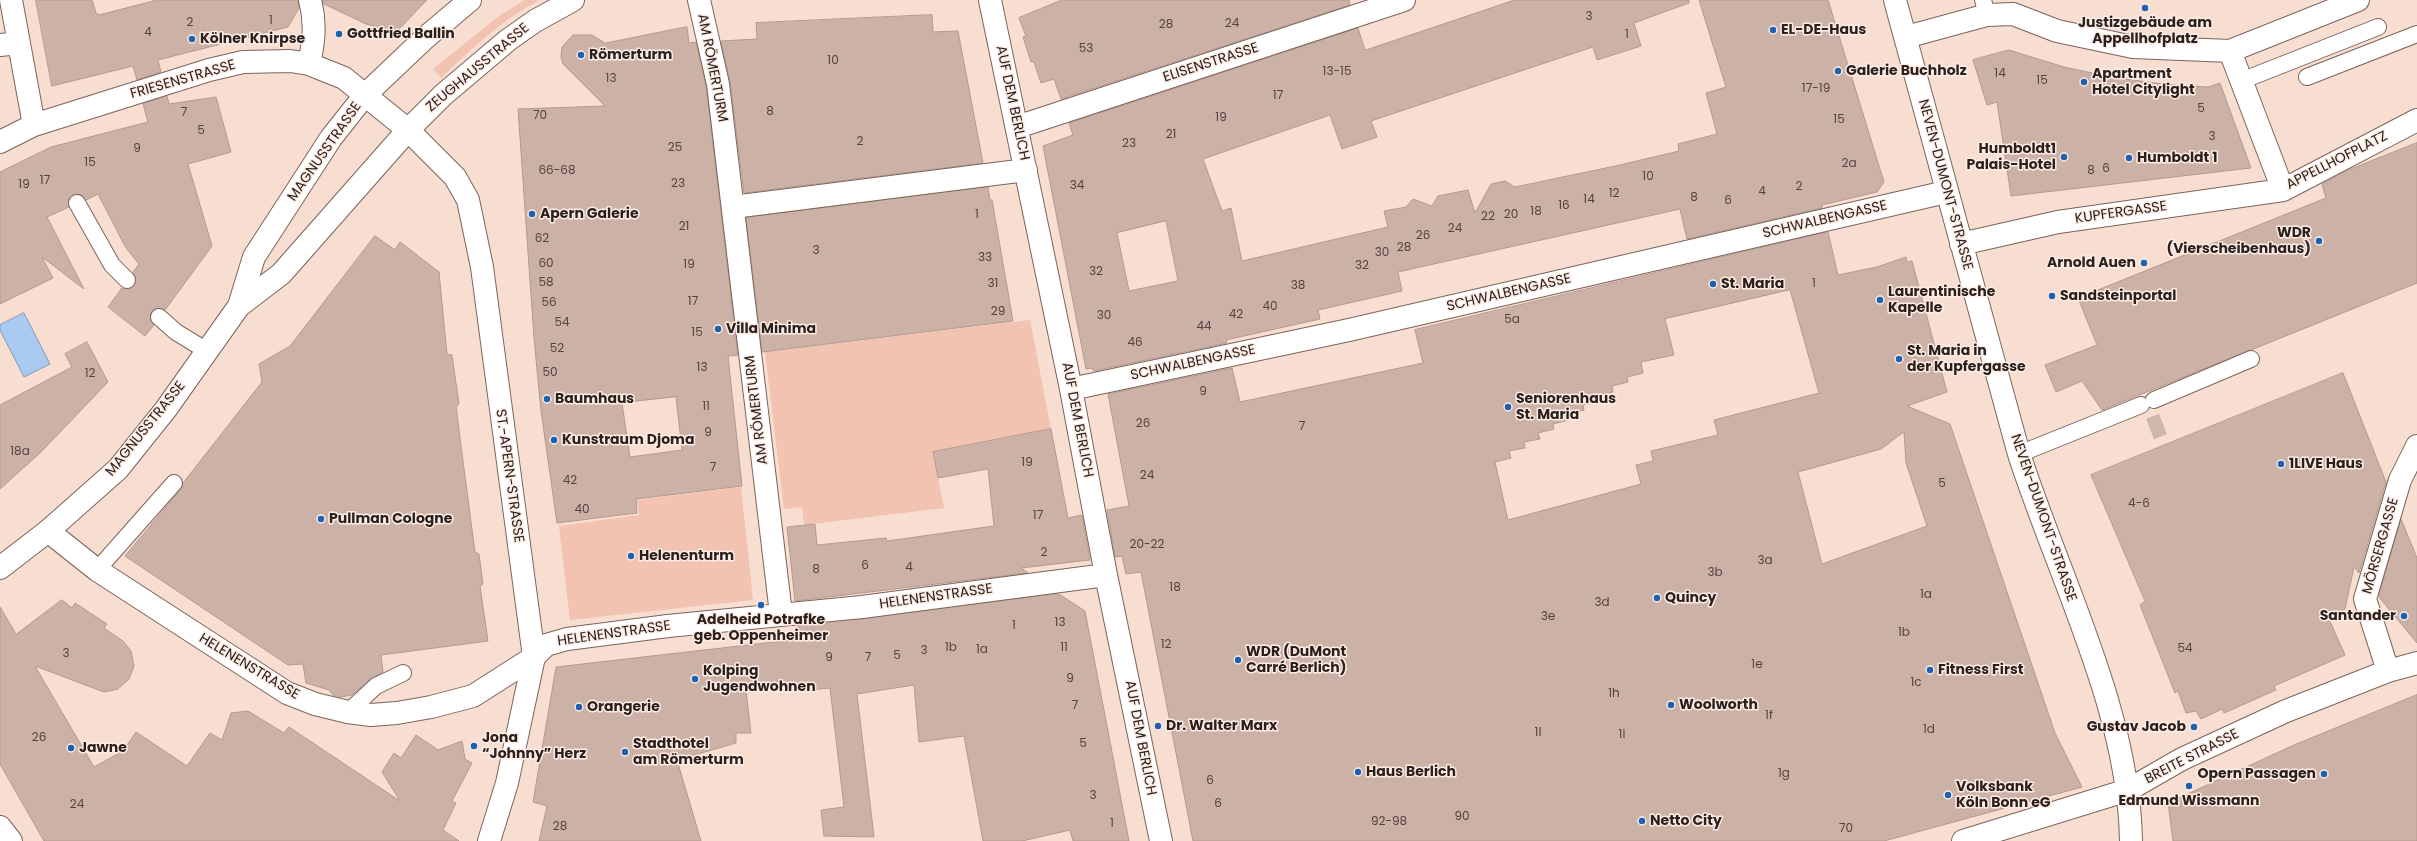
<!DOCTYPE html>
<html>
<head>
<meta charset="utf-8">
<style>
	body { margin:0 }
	canvas { display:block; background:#f8ddd1 }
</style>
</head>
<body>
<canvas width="2417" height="841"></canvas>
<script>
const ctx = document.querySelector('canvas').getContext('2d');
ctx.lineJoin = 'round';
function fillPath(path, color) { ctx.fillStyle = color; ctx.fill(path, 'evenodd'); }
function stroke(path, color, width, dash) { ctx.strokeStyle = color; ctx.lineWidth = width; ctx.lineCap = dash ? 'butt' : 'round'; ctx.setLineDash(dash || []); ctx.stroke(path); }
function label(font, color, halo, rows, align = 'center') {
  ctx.font = font + ' Poppins,sans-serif'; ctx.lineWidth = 3; ctx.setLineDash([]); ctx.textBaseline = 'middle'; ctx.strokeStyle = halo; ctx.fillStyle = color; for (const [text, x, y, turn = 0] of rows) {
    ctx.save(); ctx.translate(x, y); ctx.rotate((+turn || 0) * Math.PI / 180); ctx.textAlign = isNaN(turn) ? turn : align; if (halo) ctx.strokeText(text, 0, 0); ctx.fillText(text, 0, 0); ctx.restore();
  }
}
const green = new Path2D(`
	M 525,0 L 539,0 C 501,21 472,48 441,78 L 433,69 L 499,16 Z
	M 1030,320 L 1051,429 L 933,452 L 944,508 L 804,525 L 802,507 L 784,509 L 765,352 Z
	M 741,487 L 753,600 L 570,620 L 559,526 L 639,515 L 637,500 Z`);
const water = new Path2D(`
	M 24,313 L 50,364 L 24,377 L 0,330 L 0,325 Z`);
const building = new Path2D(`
	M 36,0 L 92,0 L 96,13 L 99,15 L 157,0 L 298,0 L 299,8 L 288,27 L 158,60 L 161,72 L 137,80 L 133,66 L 52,86 Z
	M 323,0 L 427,0 L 396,32 L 366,24 L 324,4 Z
	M 1062,0 L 1349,0 L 1350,5 L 1061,99 L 1054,79 L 1041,83 L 1034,62 L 1031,62 L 1023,37 L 1026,36 L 1019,18 Z
	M 1515,0 L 1689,0 L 1689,3 L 1634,23 L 1641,46 L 1597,60 L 1593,47 L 1371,121 L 1377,137 L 1342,149 L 1330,115 L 1203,159 L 1222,211 L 1231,208 L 1242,261 L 1388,227 L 1384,211 L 1406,207 L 1413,199 L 1432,206 L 1438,196 L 1468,190 L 1475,213 L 1491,184 L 1505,181 L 1515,187 L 1620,165 L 1679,151 L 1678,144 L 1717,134 L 1706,93 L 1726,87 L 1699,0 L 1828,0 L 1884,182 L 1877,192 L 1822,205 L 1822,208 L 1687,239 L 1680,209 L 1398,272 L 1402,291 L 1318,310 L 1320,319 L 1226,340 L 1227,343 L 1094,371 L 1091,368 L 1086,369 L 1043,146 L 1073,135 L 1069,123 L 1358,28 L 1365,50 ZM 1166,221 L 1178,281 L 1129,291 L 1117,233 Z
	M 932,15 L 933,32 L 958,31 L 983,163 L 744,193 L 730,82 L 721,41 L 757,39 L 756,23 Z
	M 687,27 L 689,43 L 696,42 L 706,86 L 738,355 L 728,356 L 742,486 L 636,499 L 637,513 L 557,523 L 541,411 L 534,338 L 518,109 L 605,106 L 563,64 L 561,57 L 562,47 L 573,35 L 592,35 L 605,43 ZM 676,397 L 682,450 L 630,457 L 622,403 Z
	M 2009,50 L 2064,67 L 2111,77 L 2163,84 L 2208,87 L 2220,83 L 2251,168 L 2011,196 L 1997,102 L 1987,105 L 1973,60 Z
	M 167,96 L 169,104 L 216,97 L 231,152 L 188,164 L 212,246 L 165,310 L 156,308 L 152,311 L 150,320 L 154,325 L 145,336 L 108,307 L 122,288 L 129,289 L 134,286 L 136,278 L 133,272 L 139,264 L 126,248 L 98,194 L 86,200 L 81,195 L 73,195 L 69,199 L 69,207 L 47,217 L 84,289 L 42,257 L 53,278 L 0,304 L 0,172 L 51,147 L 148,122 L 143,104 Z
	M 2417,143 L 2417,283 L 2102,410 L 2082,381 L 2056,392 L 2045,365 L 2097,345 L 2078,298 L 2326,198 L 2322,184 L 2346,171 Z
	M 988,187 L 990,200 L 992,200 L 1013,321 L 762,352 L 746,218 Z
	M 1828,232 L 1838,275 L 1877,267 L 1906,257 L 1907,262 L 1912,261 L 1947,392 L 1907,406 L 1950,424 L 2055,733 L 2082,787 L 1884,841 L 1193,841 L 1141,572 L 1126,574 L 1122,556 L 1115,557 L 1107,510 L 1129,506 L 1108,394 L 1232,368 L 1240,402 L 1423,363 L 1415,330 ZM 1790,290 L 1819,393 L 1714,420 L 1718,435 L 1651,451 L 1653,461 L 1636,465 L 1641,484 L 1508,520 L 1495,462 L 1511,458 L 1509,451 L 1525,448 L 1524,442 L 1540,439 L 1538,433 L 1554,429 L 1553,424 L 1569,420 L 1567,414 L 1584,410 L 1583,405 L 1599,401 L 1597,395 L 1613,392 L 1612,386 L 1628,382 L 1627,377 L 1643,373 L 1641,362 L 1674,355 L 1665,319 ZM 1904,432 L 1906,463 L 1927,526 L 1822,564 L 1798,472 L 1881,449 Z
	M 375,236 L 395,250 L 400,242 L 439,272 L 447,354 L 452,355 L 459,404 L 456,406 L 461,446 L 475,552 L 479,554 L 483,584 L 480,586 L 488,641 L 381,655 L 383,672 L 370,679 L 352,695 L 341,697 L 333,695 L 329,690 L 306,683 L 303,664 L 288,665 L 125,556 L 181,489 L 183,483 L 262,382 L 259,364 L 290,346 Z
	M 87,342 L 108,382 L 41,452 L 0,489 L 0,405 L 72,367 L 65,354 Z
	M 2343,373 L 2386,482 L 2359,573 L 2354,567 L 2345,609 L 2328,617 L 2345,655 L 2274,686 L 2276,690 L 2224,713 L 2222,709 L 2201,719 L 2196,711 L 2186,713 L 2178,691 L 2175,693 L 2140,605 L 2145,601 L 2091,475 Z
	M 1051,429 L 1068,518 L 1082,515 L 1090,560 L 1021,568 L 1028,573 L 795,601 L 787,527 L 815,524 L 817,545 L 886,538 L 887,541 L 994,526 L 988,469 L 938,478 L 933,452 Z
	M 2401,519 L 2417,558 L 2417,643 L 2379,597 Z
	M 1059,594 L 1085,611 L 1129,841 L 1073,841 L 1070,830 L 1022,841 L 983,841 L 964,736 L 919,742 L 914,685 L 857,694 L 874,837 L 824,836 L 821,810 L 844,807 L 830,688 L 808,690 L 807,683 L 746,691 L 751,733 L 736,733 L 736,743 L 677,760 L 701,841 L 539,841 L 547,806 L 533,802 L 556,667 L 800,639 L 798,626 Z
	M 62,600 L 72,608 L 75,603 L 107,624 L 104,628 L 123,641 L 131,651 L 134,666 L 129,679 L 118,689 L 104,692 L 35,666 L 94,767 L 123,751 L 136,732 L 187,766 L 210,733 L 222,740 L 231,713 L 248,711 L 284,733 L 289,727 L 400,801 L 382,772 L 394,753 L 401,758 L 416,735 L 438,750 L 462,741 L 465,759 L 472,763 L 452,801 L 456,803 L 443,830 L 459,841 L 44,841 L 0,764 L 0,607 L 16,634 Z
	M 2417,695 L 2417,841 L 2173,841 L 2168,803 L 2294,745 Z`);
const streetTunnel = new Path2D(`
	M 2150,429 L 2163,424`);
const lane = new Path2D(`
	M 1983,0 L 1987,15
	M 2307,77 L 2417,34
	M 2241,81 L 2378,27
	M 77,203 L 112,265 L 127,280
	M 159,317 L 176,332 L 207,351
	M 2154,400 L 2251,359
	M 2019,454 L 2141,405
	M 97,570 L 174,483
	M 348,712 L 376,686 L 403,673`);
const street = new Path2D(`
	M 11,0 L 34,125
	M 699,0 L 718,84 L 781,614
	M 990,0 L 1071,389 L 1106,575 L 1161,841
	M 1895,0 L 2019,454 C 2059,578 2129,710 2131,841
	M 1906,37 L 1987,15 L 2013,14 L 2057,31 L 2133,47 L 2230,51 L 2358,0
	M 0,45 L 19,43
	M 2230,51 L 2283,190
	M 309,64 C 314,41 316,23 310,0
	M 1017,127 L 1404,0
	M 0,142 L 34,125 L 209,70 L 243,62 L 290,61 L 309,64 L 344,78 L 408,130 L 455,177 L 468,200 L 482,267 L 534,657 L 507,783 L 489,841
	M 733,207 L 1026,170
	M 1961,244 L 2058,222 L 2283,190 L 2417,120
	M 1071,389 L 1349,330 L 1946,192
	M 48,531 L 97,570 L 287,693 L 315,704 L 348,712 L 371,715 L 397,713 L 431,707 L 473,696 L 534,657 L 546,645 L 567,639 L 668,626 L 862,607 L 1106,575
	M 2388,671 L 2365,599 L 2400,480 L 2417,446
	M 0,827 L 11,841
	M 1963,841 L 2128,790 L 2182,759 L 2286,711 L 2388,671 L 2417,663`);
const secondary = new Path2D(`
	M 239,306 L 254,257 L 331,138 L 365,95 L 425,38 L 470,0
	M 0,568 L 48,531 L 118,469 L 166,409 L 239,306 L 281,274 L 408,130 L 443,95 L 508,40 L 535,21 L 573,0`);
const markers = [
	[2145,8,4,"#1d61b1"],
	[1773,30,4,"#1d61b1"],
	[339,34,4,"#1d61b1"],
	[192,39,4,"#1d61b1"],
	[581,55,4,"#1d61b1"],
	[1838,71,4,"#1d61b1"],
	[2084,82,4,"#1d61b1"],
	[2064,157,4,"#1d61b1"],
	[2129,158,4,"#1d61b1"],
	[532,214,4,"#1d61b1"],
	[2319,241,4,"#1d61b1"],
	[2144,263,4,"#1d61b1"],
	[1713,284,4,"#1d61b1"],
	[2052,296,4,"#1d61b1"],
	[1880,300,4,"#1d61b1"],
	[718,329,4,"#1d61b1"],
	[1899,359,4,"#1d61b1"],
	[547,399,4,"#1d61b1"],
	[1508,407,4,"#1d61b1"],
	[554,440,4,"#1d61b1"],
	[2281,464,4,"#1d61b1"],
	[321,519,4,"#1d61b1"],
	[631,556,4,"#1d61b1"],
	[1657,598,4,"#1d61b1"],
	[761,605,4,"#1d61b1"],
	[2404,616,4,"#1d61b1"],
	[1238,660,4,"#1d61b1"],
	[1930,670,4,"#1d61b1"],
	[695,679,4,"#1d61b1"],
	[1671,705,4,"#1d61b1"],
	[579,707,4,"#1d61b1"],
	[1158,726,4,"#1d61b1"],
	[2194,727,4,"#1d61b1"],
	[474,746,4,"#1d61b1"],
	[71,748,4,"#1d61b1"],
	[625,752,4,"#1d61b1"],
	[1358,772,4,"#1d61b1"],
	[2324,774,4,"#1d61b1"],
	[2189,786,4,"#1d61b1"],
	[1948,795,4,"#1d61b1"],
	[1642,821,4,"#1d61b1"]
];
const numberNames = [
	["3",1589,17],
	["1",271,21],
	["2",190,23],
	["24",1232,24],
	["28",1166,25],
	["4",148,33],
	["1",1627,35],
	["53",1086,49],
	["10",833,61],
	["13-15",1337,72],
	["14",2000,74],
	["13",611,79],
	["15",2042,81],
	["17-19",1816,89],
	["17",1278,96],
	["5",2201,109],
	["8",770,112],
	["7",184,113],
	["70",540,116],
	["19",1221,118],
	["15",1839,120],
	["5",201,131],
	["21",1171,135],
	["3",2212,137],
	["2",860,142],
	["23",1129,144],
	["25",675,148],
	["9",137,149],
	["15",90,163],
	["2a",1849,164],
	["6",2106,169],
	["66-68",557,171],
	["8",2091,171],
	["10",1648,177],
	["17",45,181],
	["23",678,184],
	["19",24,185],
	["34",1077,186],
	["2",1799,187],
	["4",1762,192],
	["12",1614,194],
	["8",1694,198],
	["14",1589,200],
	["6",1728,201],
	["16",1564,206],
	["18",1536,212],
	["1",977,215],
	["20",1511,215],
	["22",1488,217],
	["21",684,227],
	["24",1455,229],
	["26",1423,236],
	["62",542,239],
	["28",1404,248],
	["3",816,251],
	["30",1382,253],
	["33",985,258],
	["60",546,264],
	["19",689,265],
	["32",1362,266],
	["32",1096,272],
	["58",546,283],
	["31",993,284],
	["1",1814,284],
	["38",1298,286],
	["17",693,302],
	["56",549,303],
	["40",1270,307],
	["29",998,312],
	["42",1236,315],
	["30",1104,316],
	["5a",1512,320],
	["54",562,323],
	["44",1204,327],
	["15",697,333],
	["46",1135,343],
	["52",557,349],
	["13",702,368],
	["50",550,373],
	["12",90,374],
	["9",1203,392],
	["11",706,407],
	["26",1143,424],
	["7",1302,427],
	["9",708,433],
	["18a",20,452],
	["19",1027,463],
	["7",713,468],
	["24",1147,476],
	["42",570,481],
	["5",1942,484],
	["4-6",2139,504],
	["40",582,510],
	["17",1038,516],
	["20-22",1147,545],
	["2",1044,553],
	["3a",1765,561],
	["6",865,566],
	["4",909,568],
	["8",816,570],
	["3b",1715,573],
	["18",1175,588],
	["1a",1926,595],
	["3d",1602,603],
	["3e",1548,617],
	["13",1060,623],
	["1",1014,626],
	["1b",1904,633],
	["12",1166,645],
	["1b",951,648],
	["11",1064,648],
	["54",2185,649],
	["1a",982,650],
	["3",924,651],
	["3",66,654],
	["5",897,656],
	["9",829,658],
	["7",868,658],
	["1e",1757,665],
	["9",1070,679],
	["1c",1916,683],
	["1h",1614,694],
	["7",1075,706],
	["1f",1769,716],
	["1d",1929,730],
	["1l",1538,733],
	["1i",1622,735],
	["26",39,738],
	["5",1083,744],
	["1g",1784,774],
	["6",1210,781],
	["3",1093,796],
	["6",1218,804],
	["24",77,805],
	["90",1462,817],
	["92-98",1389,822],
	["1",1112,824],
	["28",560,827],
	["70",1846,829]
];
const poiNames = [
	["Justizgebäude am",2145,23,"center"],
	["Appellhofplatz",2145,39,"center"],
	["EL-DE-Haus",1781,30],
	["Gottfried Ballin",347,34],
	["Kölner Knirpse",200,39],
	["Römerturm",589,55],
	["Galerie Buchholz",1846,71],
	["Apartment",2092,74],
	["Hotel Citylight",2092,90],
	["Humboldt1",2056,149,"right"],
	["Palais-Hotel",2056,165,"right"],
	["Humboldt 1",2137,158],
	["Apern Galerie",540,214],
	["WDR",2311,233,"right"],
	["(Vierscheibenhaus)",2311,249,"right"],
	["Arnold Auen",2136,263,"right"],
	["St. Maria",1721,284],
	["Laurentinische",1888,292],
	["Kapelle",1888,308],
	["Sandsteinportal",2060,296],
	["Villa Minima",726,329],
	["St. Maria in",1907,351],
	["der Kupfergasse",1907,367],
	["Baumhaus",555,399],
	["Seniorenhaus",1516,399],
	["St. Maria",1516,415],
	["Kunstraum Djoma",562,440],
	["1LIVE Haus",2289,464],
	["Pullman Cologne",329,519],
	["Helenenturm",639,556],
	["Quincy",1665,598],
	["Santander",2396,616,"right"],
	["Adelheid Potrafke",761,620,"center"],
	["geb. Oppenheimer",761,636,"center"],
	["WDR (DuMont",1246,652],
	["Carré Berlich)",1246,668],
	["Fitness First",1938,670],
	["Kolping",703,671],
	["Jugendwohnen",703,687],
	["Woolworth",1679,705],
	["Orangerie",587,707],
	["Dr. Walter Marx",1166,726],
	["Gustav Jacob",2186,727,"right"],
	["Jona",482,738],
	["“Johnny” Herz",482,754],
	["Stadthotel",633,744],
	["am Römerturm",633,760],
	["Jawne",79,748],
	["Haus Berlich",1366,772],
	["Opern Passagen",2316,774,"right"],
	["Volksbank",1956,787],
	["Köln Bonn eG",1956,803],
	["Edmund Wissmann",2189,801,"center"],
	["Netto City",1650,821]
];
const streetNames = [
	["ELISENSTRASSE",1211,63,-18],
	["ZEUGHAUSSTRASSE",478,68,-40],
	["AM RÖMERTURM",712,68,79],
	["FRIESENSTRASSE",183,80,-16],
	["AUF DEM BERLICH",1012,103,78],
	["MAGNUSSTRASSE",325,152,-55],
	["APPELLHOFPLATZ",2337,161,-27],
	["NEVEN-DUMONT-STRASSE",1945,185,75],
	["KUPFERGASSE",2121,213,-8],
	["SCHWALBENGASSE",1825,220,-13],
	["SCHWALBENGASSE",1509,293,-13],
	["SCHWALBENGASSE",1193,363,-12],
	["AM RÖMERTURM",757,410,-97],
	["AUF DEM BERLICH",1077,420,79],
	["MAGNUSSTRASSE",146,429,-51],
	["ST.-APERN-STRASSE",509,476,82],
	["NEVEN-DUMONT-STRASSE",2043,518,71],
	["MÖRSERGASSE",2381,546,-74],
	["HELENENSTRASSE",936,597,-8],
	["HELENENSTRASSE",614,634,-8],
	["HELENENSTRASSE",249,667,31],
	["AUF DEM BERLICH",1140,738,79],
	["BREITE STRASSE",2192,757,-27]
];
fillPath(green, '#f2c3b0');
fillPath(water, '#abcaf2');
stroke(water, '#8497b2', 1);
fillPath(building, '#ccb1a7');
stroke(building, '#b3998f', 1);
stroke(streetTunnel, '#cfb7ad', 22, [22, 11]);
stroke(lane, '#7c645a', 18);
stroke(street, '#7c645a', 24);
stroke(secondary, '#7c645a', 24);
stroke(lane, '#fff', 16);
stroke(street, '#fff', 22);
stroke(secondary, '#fff', 22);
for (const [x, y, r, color] of markers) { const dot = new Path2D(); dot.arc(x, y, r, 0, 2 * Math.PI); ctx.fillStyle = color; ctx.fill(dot); stroke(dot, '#fdece5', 1.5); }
label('12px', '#52443f', null, numberNames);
label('bold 14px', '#2a201c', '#fdece5', poiNames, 'left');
label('14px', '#2a201c', '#fdece5', streetNames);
</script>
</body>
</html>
